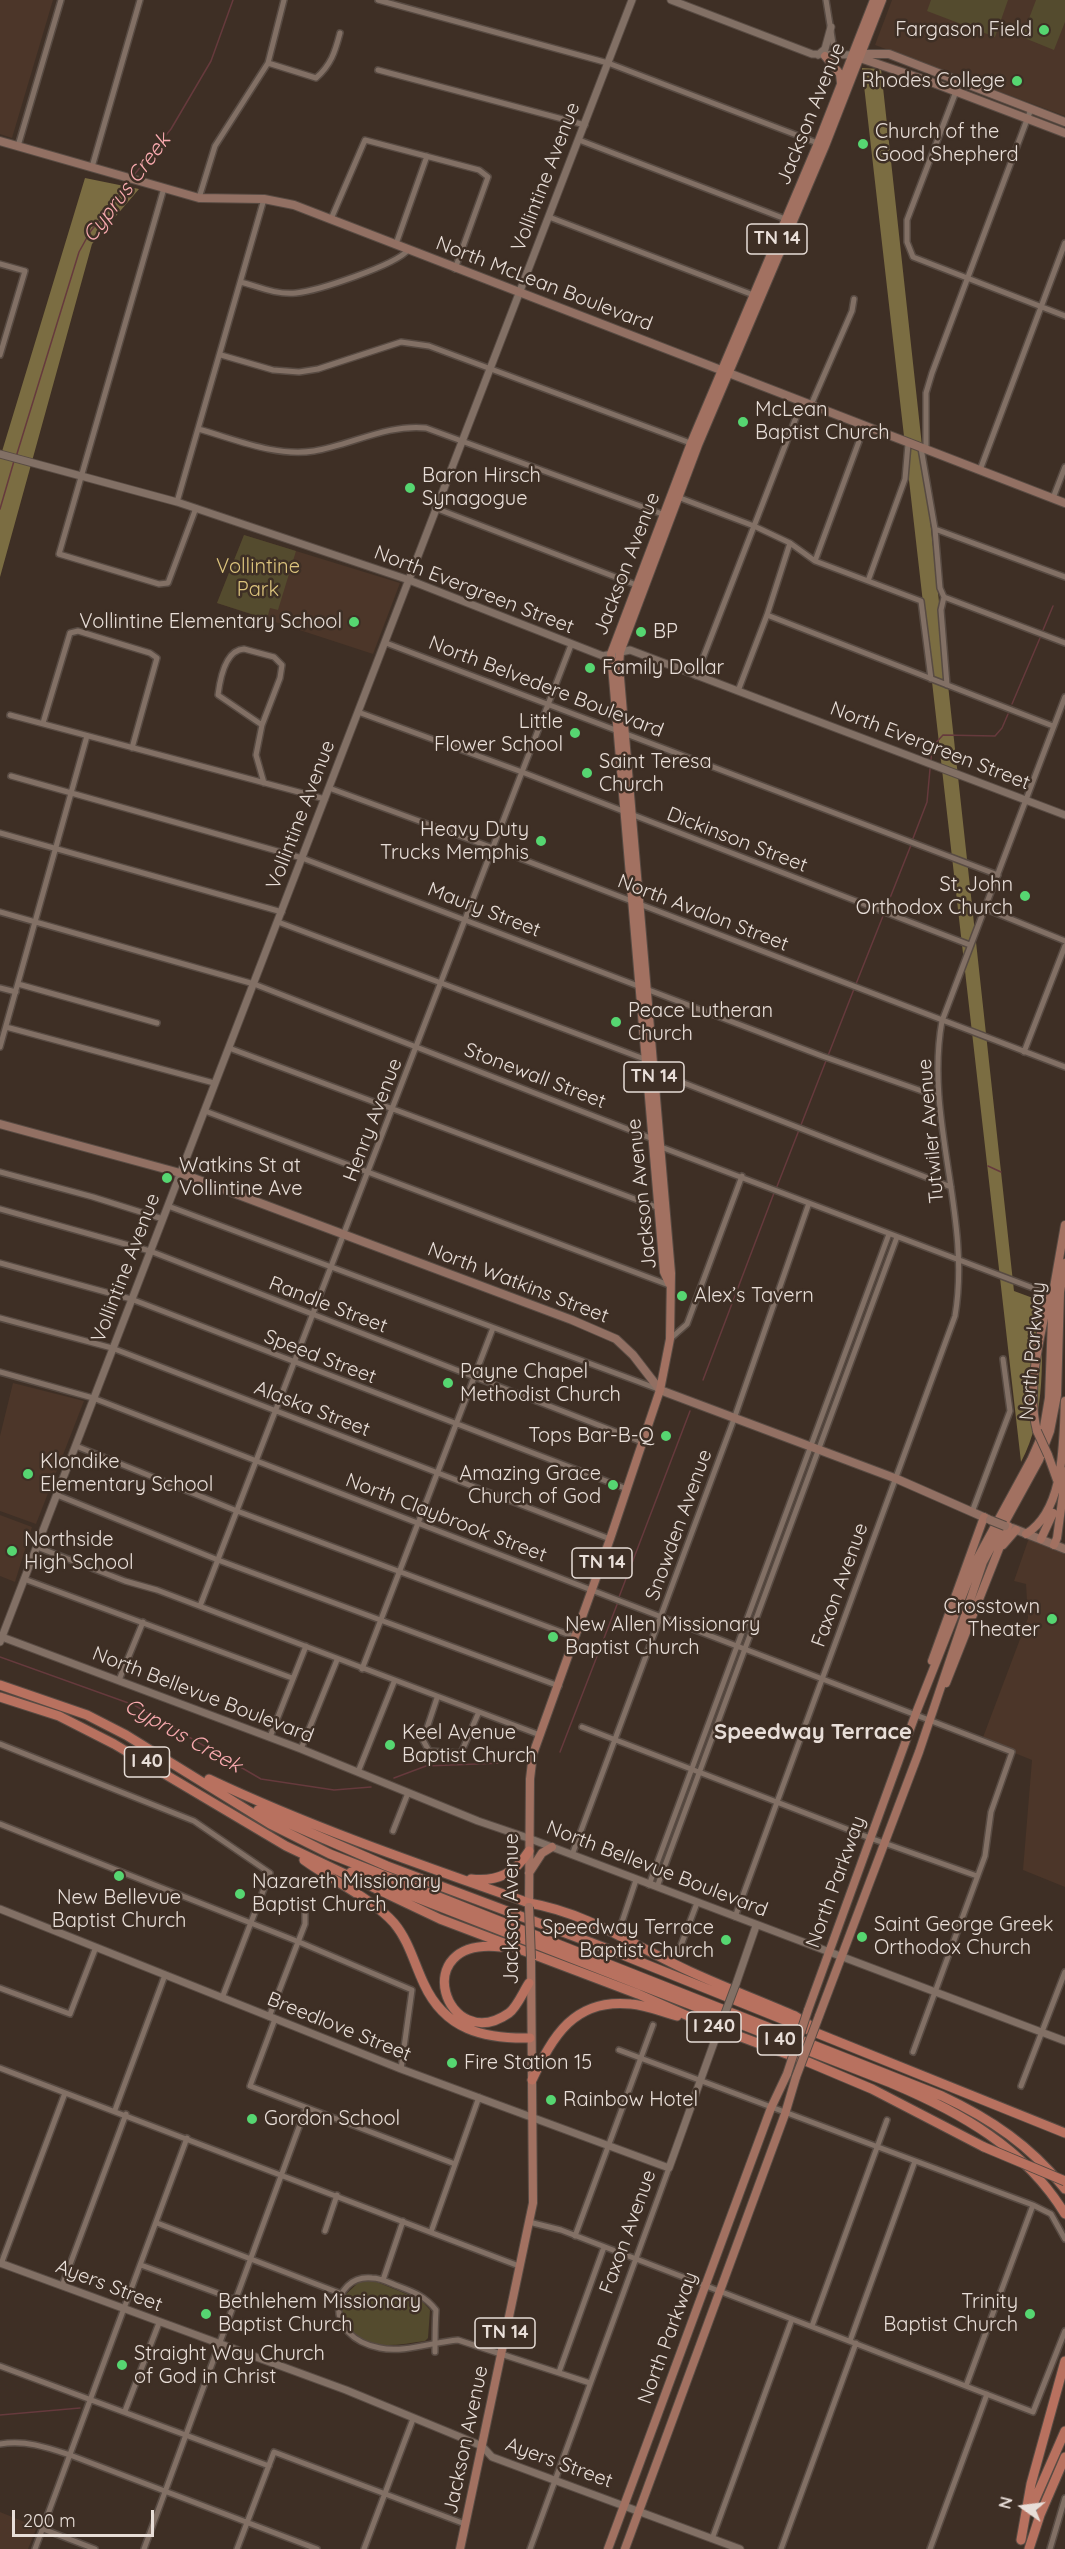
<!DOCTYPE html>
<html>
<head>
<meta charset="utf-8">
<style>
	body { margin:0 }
	#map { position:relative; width:1065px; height:2549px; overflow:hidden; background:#3e2f25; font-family:Quicksand,sans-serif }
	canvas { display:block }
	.north { position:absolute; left:993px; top:2477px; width:60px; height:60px; -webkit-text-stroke:4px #3e2f25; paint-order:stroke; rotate:284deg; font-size:16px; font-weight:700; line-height:24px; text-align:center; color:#e8ded8 }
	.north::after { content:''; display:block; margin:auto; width:21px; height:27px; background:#e8ded8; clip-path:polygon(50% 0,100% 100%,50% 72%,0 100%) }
	.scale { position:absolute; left:12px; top:2510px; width:142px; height:27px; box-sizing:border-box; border:3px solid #e8ded8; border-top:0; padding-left:8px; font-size:18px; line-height:21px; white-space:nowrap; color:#e8ded8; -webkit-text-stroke:4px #3e2f25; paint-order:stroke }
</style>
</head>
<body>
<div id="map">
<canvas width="1065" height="2549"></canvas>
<div class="north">N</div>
<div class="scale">200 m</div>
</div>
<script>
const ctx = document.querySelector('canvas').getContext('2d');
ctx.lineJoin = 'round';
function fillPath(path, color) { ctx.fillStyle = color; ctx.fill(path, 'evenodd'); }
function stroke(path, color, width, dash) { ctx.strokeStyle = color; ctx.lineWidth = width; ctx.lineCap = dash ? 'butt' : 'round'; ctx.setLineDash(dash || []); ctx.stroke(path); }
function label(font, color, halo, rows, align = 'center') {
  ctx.font = font + ' Quicksand,sans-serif'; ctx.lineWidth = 5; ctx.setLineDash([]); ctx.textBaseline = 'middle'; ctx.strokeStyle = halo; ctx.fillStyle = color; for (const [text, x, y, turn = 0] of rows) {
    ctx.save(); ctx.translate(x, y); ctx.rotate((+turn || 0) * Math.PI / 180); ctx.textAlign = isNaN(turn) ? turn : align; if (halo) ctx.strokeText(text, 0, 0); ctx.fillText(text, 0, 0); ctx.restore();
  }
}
const built = new Path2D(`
	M 0,0 L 53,0 L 12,138 L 0,134 Z
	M 892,0 L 1065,0 L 1065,116 L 875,45 Z
	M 244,535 L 400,583 L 373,654 L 217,603 Z
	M 13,1383 L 84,1401 L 36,1524 L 0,1511 L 0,1436 Z
	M 0,1515 L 32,1527 L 15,1582 L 0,1576 Z
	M 1030,1535 L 1065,1549 L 1065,1887 L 1023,1870 L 1032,1760 L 982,1740 L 1028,1618 L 1026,1584 L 1014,1581 Z
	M 0,2512 L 37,2527 L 28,2549 L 0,2549 Z`);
const green = new Path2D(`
	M 931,0 L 1008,0 L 995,37 L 927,11 Z
	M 1036,0 L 1065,0 L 1065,22 L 1054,50 L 1022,37 Z
	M 244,535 L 296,551 L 278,610 L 270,608 L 267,619 L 217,603 Z
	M 372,2280 L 421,2300 L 430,2310 L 428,2338 L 425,2341 C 396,2345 363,2353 346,2324 C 340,2315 340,2308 343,2297 L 359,2282 Z`);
const forest = new Path2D(`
	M 862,68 L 881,69 L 1014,1291 L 1041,1301 C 1042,1355 1047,1414 1021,1462 Z
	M 85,178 L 139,189 L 92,244 L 0,577 L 0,458 Z`);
const stream = new Path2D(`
	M 134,175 L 171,129 L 211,61 L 233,0
	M 16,457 L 79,252 L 90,232 L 129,182
	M 0,509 L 14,461
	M 1043,630 L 1053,606
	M 1012,704 L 1040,638
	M 931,760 L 932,747 L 943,735 L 995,736 L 1002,728 L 1008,714
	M 912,841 L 927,802 L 930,769
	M 886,908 L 911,845
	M 856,984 L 883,916
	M 988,1166 L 1001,1172
	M 776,1189 L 854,989
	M 703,1380 L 774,1193
	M 619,1597 L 690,1411
	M 0,1657 L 134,1705 L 261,1779 L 334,1790 L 371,1787
	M 560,1752 L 618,1602
	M 394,1778 L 426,1766 L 503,1763
	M 0,2415 L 80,2408`);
const minor = new Path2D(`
	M 378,0 L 608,63 L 820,144
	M 826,0 L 835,56
	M 268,63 L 316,78 C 331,65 335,52 340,33
	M 378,70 L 585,125
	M 960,81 L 907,220 L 907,242 L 913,257 L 1065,316
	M 579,140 L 788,220
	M 18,146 L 61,0
	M 92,167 L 140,0
	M 164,188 L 59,554 L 159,584 L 168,583 L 196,508
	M 199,198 L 215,146 L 268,63 L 284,0
	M 549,217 L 756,296
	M 331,219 L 365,140 L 479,170 L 488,177 L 455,269
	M 396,244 L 427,156
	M 0,264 L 25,271 L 0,355
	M 241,282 C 259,287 277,295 296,293 C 317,291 396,265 408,250
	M 221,355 L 273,370 L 299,372 L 318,369 L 401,342 L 429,346 L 693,444
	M 811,405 L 852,311 L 854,299
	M 198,429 C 235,439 275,457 314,451 C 351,445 387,424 426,428 L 665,515
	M 921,448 L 935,529 L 940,588 L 944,597 L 941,610 L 947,685
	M 926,449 L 926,393 L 932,373 L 1031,109
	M 980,470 L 1065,243
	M 675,496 L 754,526 L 790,543 L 815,561 L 921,601 L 931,679
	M 1053,498 L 1065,467
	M 177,502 L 264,199
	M 435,508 L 639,586
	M 935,529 L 1065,577
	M 815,561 L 865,425
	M 868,581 L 905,479 L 908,444
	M 944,597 L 1065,643
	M 767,615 L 1053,726
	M 386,643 L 998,875
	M 244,649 L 274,657 L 282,665 L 280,678 L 262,725 L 218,695 C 220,679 225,650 244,649 Z
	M 696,676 L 802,402
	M 738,691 L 767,615 L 790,543
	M 358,712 L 522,772 L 970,945
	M 10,715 L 325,799
	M 43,723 L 70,633 L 78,631 L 150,653 L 157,658 L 132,748
	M 262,725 L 256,755 L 264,783
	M 11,776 L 302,858 L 822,1056 L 939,1097
	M 329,788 L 493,848 L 1065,1067
	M 0,833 L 282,912
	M 986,909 L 1065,941
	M 0,912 L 254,984 L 653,1139 L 661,1147 L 1049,1294
	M 278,922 L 647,1060
	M 18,984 L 157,1023
	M 0,988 L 16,992
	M 6,1027 L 214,1083
	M 0,1047 L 87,736
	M 229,1048 L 659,1208
	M 1024,1052 L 1065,946
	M 652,1075 L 666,1076 L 951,1187
	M 205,1111 L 669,1285
	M 0,1172 L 93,1197 L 163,1219
	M 168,1206 L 658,1389
	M 0,1209 L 150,1251 L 642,1442
	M 0,1263 L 131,1299 L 627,1489
	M 0,1318 L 112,1348 L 610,1539
	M 670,1339 L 687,1324 L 742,1176
	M 0,1372 L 93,1398 L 1012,1752 L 991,1812 L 985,1856 L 913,2052
	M 76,1446 L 237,1511 L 575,1637
	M 57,1495 L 218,1560 L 559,1686
	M 972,1512 L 1010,1411 L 1003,1359
	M 37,1547 L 125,1581 L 157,1590 L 540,1735
	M 24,1579 L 292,1678
	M 200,1606 L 571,645
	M 362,1669 L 493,1328
	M 119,1680 L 143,1622
	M 437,1698 L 423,1740 L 429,1751 L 461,1753 L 478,1714
	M 582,1727 L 870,1838 L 977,1876
	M 270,1737 L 306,1646
	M 0,1744 L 194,1821 L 270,1873 L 222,1998
	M 301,1749 L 337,1660
	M 358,1772 L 394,1682
	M 0,1824 L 299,1942 L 412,1990 L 401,2069
	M 393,1831 L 408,1793
	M 572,1855 L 734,1419 L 809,1203
	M 649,1885 L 889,1234
	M 657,1887 L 897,1237
	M 735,1917 L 955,1316 C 972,1218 924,1119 942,1021 L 1065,697
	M 622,1922 L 636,1880
	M 678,1953 L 697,1903
	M 0,1988 L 70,2014 L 96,1947
	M 269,2017 L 305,1924 L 305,1905
	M 275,2019 L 250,2086 L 455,2164
	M 619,2050 L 1033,2205 L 1051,2214 L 1065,2239
	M 0,2068 L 519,2266
	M 1021,2086 L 1065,1972
	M 115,2110 L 165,1975
	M 529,2222 L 561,2230 L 1033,2412 L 1065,2331
	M 157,2223 L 342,2294
	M 325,2231 L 337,2195
	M 431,2232 L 479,2097
	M 575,2236 L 653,2025
	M 1,2264 L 65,2093
	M 141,2265 L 236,2300
	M 383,2280 L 403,2221
	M 62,2286 L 126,2114
	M 812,2326 L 887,2120
	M 850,2341 L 915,2161
	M 435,2352 C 435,2338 435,2324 436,2310 C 425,2296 414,2292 398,2286 C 390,2283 381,2278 372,2278 C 331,2274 321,2337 380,2348 C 404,2353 433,2342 458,2340 L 590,2383
	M 0,2366 L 269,2466
	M 559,2372 L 604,2247
	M 966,2386 L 1033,2205
	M 125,2411 L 159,2323
	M 0,2444 C 26,2440 46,2447 70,2455 L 317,2549
	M 43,2529 L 95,2549
	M 712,2539 L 792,2319
	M 35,2549 L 187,2138
	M 144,2549 L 306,2108
	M 237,2549 L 274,2452 L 465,2524
	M 364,2549 L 413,2419
	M 530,2549 L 669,2168
	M 781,2549 L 856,2343
	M 930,2549 L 987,2394
	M 1050,2549 L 1065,2498`);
const tertiary = new Path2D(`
	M 671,0 L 812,54 L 853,55
	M 818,55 L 825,49 L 831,27
	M 0,454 L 177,502 L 409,580 L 603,656 L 630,650 L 1065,815
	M 2,1637 L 301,1749 L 478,1821 L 528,1838 L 1065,2041
	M 0,1642 L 632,0
	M 0,1909 L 401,2069 L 669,2168 L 716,2037
	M 736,1984 L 756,1926
	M 0,2263 L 346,2390 L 482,2446 L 492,2457 L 740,2549`);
const secondary = new Path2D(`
	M 857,54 L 889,54 L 1065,122
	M 854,56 L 931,82 L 1065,133
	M 0,141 L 199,198 L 264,199 L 294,205 L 1065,503
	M 0,1124 L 180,1173 L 572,1320 L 616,1339 L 633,1355 L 660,1390 L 897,1479 L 988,1519
	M 1012,1528 L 1065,1549`);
const primary = new Path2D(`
	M 825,56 L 840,74 L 841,83
	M 669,1283 L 664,1272 L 611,654 L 691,443 L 818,143 L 874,0
	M 1037,1431 C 1026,1387 1040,1339 1049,1295
	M 1048,1455 L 1057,1480
	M 1026,1534 C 1065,1510 1063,1443 1065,1401
	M 1041,1539 L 1053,1513
	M 1003,1545 L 1016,1530
	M 1054,1545 L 1057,1538 L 1063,1494 L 1063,1471
	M 932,1661 L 984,1517
	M 946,1683 L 1008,1526
	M 529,1873 L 542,1853 L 552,1847
	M 529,1907 L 530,1779 L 533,1754 L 610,1539 L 660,1390 L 670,1339 L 671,1273 L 619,666 L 620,652 L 698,445 L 825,146 L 882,0
	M 808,2010 L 916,1713 L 976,1561 L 1031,1460 L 1043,1433 L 1049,1398 L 1053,1293 L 1065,1225
	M 819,2016 L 919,1752 L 983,1562 L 1039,1460 L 1050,1431 L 1057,1395 L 1060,1292 L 1065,1263
	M 460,2549 L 533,2203 L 531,1959
	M 608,2549 L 771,2108 L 787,2074
	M 625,2549 L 785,2114 L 796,2077`);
const motorway = new Path2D(`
	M 0,1685 L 87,1715 L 126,1735 L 270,1824 L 330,1854 L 942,2096 C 991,2119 1031,2146 1065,2189
	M 0,1697 L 59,1716 L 114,1744 L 286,1846 L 440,1919 L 638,1994 L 704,2023 L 808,2062 L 872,2089 L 984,2147
	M 209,1779 C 313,1828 421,1865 529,1903 C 588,1913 636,1947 689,1971 C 724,1987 760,2001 795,2016 L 811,2026
	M 258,1810 L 387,1866 L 608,1949 L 1065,2133
	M 304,1860 C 330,1879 374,1900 394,1923 C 409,1941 414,1963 424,1984 C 445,2030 484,2039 530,2038
	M 351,1872 L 891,2083 C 960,2112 1025,2148 1065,2214
	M 471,1879 C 498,1882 515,1873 529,1851
	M 501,1947 C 406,1936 446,2057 509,2013 C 517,2007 523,1992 529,1983
	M 532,2080 C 553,2036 574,1998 631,2004 C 646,2005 662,2012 677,2016
	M 1030,2511 L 1065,2431
	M 1021,2540 L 1031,2484 L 1065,2361
	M 1029,2549 L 1040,2515 L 1065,2457`);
const tertiaryBridge = new Path2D(`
	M 716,2037 L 736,1984`);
const secondaryBridge = new Path2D(`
	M 990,1520 L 1005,1526`);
const primaryBridge = new Path2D(`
	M 1037,1431 L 1048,1455
	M 529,1907 L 531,1959
	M 787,2074 L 808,2010
	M 796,2077 L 819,2016`);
const motorwayBridge = new Path2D(`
	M 984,2147 L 1065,2181`);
const markers = [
	[1044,30,6,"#56d671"],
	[1017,81,6,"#56d671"],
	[863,144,6,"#56d671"],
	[743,422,6,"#56d671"],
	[410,488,6,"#56d671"],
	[354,622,6,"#56d671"],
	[641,632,6,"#56d671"],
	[590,668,6,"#56d671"],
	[575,733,6,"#56d671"],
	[587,773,6,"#56d671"],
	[541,841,6,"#56d671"],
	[1025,896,6,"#56d671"],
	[616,1022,6,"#56d671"],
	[167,1178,6,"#56d671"],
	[682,1296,6,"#56d671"],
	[448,1383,6,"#56d671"],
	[666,1436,6,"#56d671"],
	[28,1474,6,"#56d671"],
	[613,1485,6,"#56d671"],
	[12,1551,6,"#56d671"],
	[1052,1619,6,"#56d671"],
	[553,1637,6,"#56d671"],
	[390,1745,6,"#56d671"],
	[119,1876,6,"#56d671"],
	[240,1894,6,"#56d671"],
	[862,1937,6,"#56d671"],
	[726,1940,6,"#56d671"],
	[452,2063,6,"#56d671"],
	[551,2100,6,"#56d671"],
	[252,2119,6,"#56d671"],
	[206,2314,6,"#56d671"],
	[1030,2314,6,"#56d671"],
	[122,2365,6,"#56d671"]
];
const shields = [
	[777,239,60],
	[654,1077,60],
	[602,1563,60],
	[147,1762,45],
	[714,2027,54],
	[780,2040,45],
	[505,2333,60]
];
const shieldNames = [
	["TN 14",777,239],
	["TN 14",654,1077],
	["TN 14",602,1563],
	["I 40",147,1762],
	["I 240",714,2027],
	["I 40",780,2040],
	["TN 14",505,2333]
];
const poiNames = [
	["Fargason Field",1032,30,"right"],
	["Rhodes College",1005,81,"right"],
	["Church of the",875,132],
	["Good Shepherd",875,155],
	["McLean",755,410],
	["Baptist Church",755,433],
	["Baron Hirsch",422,476],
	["Synagogue",422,499],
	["Vollintine Elementary School",342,622,"right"],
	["BP",653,632],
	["Family Dollar",602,668],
	["Little",563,722,"right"],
	["Flower School",563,745,"right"],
	["Saint Teresa",599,762],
	["Church",599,785],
	["Heavy Duty",529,830,"right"],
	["Trucks Memphis",529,853,"right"],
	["St. John",1013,885,"right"],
	["Orthodox Church",1013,908,"right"],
	["Peace Lutheran",628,1011],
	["Church",628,1034],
	["Watkins St at",179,1166],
	["Vollintine Ave",179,1189],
	["Alex’s Tavern",694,1296],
	["Payne Chapel",460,1372],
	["Methodist Church",460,1395],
	["Tops Bar-B-Q",654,1436,"right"],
	["Klondike",40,1462],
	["Elementary School",40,1485],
	["Amazing Grace",601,1474,"right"],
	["Church of God",601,1497,"right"],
	["Northside",24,1540],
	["High School",24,1563],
	["Crosstown",1040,1607,"right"],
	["Theater",1040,1630,"right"],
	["New Allen Missionary",565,1625],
	["Baptist Church",565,1648],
	["Keel Avenue",402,1733],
	["Baptist Church",402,1756],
	["Nazareth Missionary",252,1882],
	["Baptist Church",252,1905],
	["New Bellevue",119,1898,"center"],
	["Baptist Church",119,1921,"center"],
	["Saint George Greek",874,1925],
	["Orthodox Church",874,1948],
	["Speedway Terrace",714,1928,"right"],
	["Baptist Church",714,1951,"right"],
	["Fire Station 15",464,2063],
	["Rainbow Hotel",563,2100],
	["Gordon School",264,2119],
	["Bethlehem Missionary",218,2302],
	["Baptist Church",218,2325],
	["Trinity",1018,2302,"right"],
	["Baptist Church",1018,2325,"right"],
	["Straight Way Church",134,2354],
	["of God in Christ",134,2377]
];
const streetNames = [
	["Jackson Avenue",811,114,-68],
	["Vollintine Avenue",546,177,-69],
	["North McLean Boulevard",544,284,21],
	["Jackson Avenue",627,564,-69],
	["North Evergreen Street",474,590,21],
	["North Belvedere Boulevard",546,687,21],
	["North Evergreen Street",930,746,21],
	["Vollintine Avenue",301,815,-69],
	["Dickinson Street",737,840,21],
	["Maury Street",484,910,21],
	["North Avalon Street",703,913,21],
	["Stonewall Street",535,1076,21],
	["Henry Avenue",373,1120,-69],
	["Tutwiler Avenue",931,1131,-95],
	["Jackson Avenue",642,1194,-96],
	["Vollintine Avenue",126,1268,-69],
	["North Watkins Street",518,1283,21],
	["Randle Street",328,1305,21],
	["North Parkway",1033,1351,-85],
	["Speed Street",320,1357,21],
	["Alaska Street",312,1409,21],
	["North Claybrook Street",446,1518,21],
	["Snowden Avenue",679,1525,-70],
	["Faxon Avenue",840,1585,-70],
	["North Bellevue Boulevard",203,1695,21],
	["North Bellevue Boulevard",657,1869,21],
	["North Parkway",836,1882,-70],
	["Jackson Avenue",512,1909,-90],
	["Breedlove Street",339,2027,22],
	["Faxon Avenue",628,2232,-70],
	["Ayers Street",109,2286,21],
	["North Parkway",668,2338,-70],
	["Jackson Avenue",466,2440,-78],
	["Ayers Street",559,2463,20]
];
const parkNames = [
	["Vollintine",258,567],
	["Park",258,590]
];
const waterNames = [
	["Cyprus Creek",127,188,-53],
	["Cyprus Creek",183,1736,29]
];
const quarterNames = [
	["Speedway Terrace",813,1732]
];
fillPath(built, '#4c3629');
fillPath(green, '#544b2e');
fillPath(forest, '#7b6d42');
stroke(stream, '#663a3d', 1.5);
stroke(minor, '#584b43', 8);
stroke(tertiary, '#584b43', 9);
stroke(secondary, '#584b43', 10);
stroke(primary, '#584b43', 10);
stroke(motorway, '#584b43', 11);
stroke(minor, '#827065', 5);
stroke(tertiary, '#827065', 7);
stroke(secondary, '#927063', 8);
stroke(primary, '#a27161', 8);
stroke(motorway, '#b8715f', 9);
stroke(tertiaryBridge, '#584b43', 9, []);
stroke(secondaryBridge, '#584b43', 10, []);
stroke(primaryBridge, '#584b43', 10, []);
stroke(motorwayBridge, '#584b43', 11, []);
stroke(tertiaryBridge, '#827065', 7);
stroke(secondaryBridge, '#927063', 8);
stroke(primaryBridge, '#a27161', 8);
stroke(motorwayBridge, '#b8715f', 9);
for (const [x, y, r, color] of markers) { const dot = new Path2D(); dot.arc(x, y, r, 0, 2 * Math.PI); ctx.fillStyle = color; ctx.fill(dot); stroke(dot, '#3e2f25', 2); }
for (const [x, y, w] of shields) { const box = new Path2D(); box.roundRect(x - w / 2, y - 15, w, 30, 4.5); ctx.fillStyle = '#3e2f25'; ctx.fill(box); stroke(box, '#e8ded8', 1.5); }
label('bold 18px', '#e8ded8', null, shieldNames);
label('20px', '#e8ded8', '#3e2f25', poiNames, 'left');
label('20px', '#e8ded8', '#3e2f25', streetNames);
label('20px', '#dcc47d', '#3e2f25', parkNames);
label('italic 21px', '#f9aaaf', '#3e2f25', waterNames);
label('bold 22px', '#e8ded8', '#3e2f25', quarterNames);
</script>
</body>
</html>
